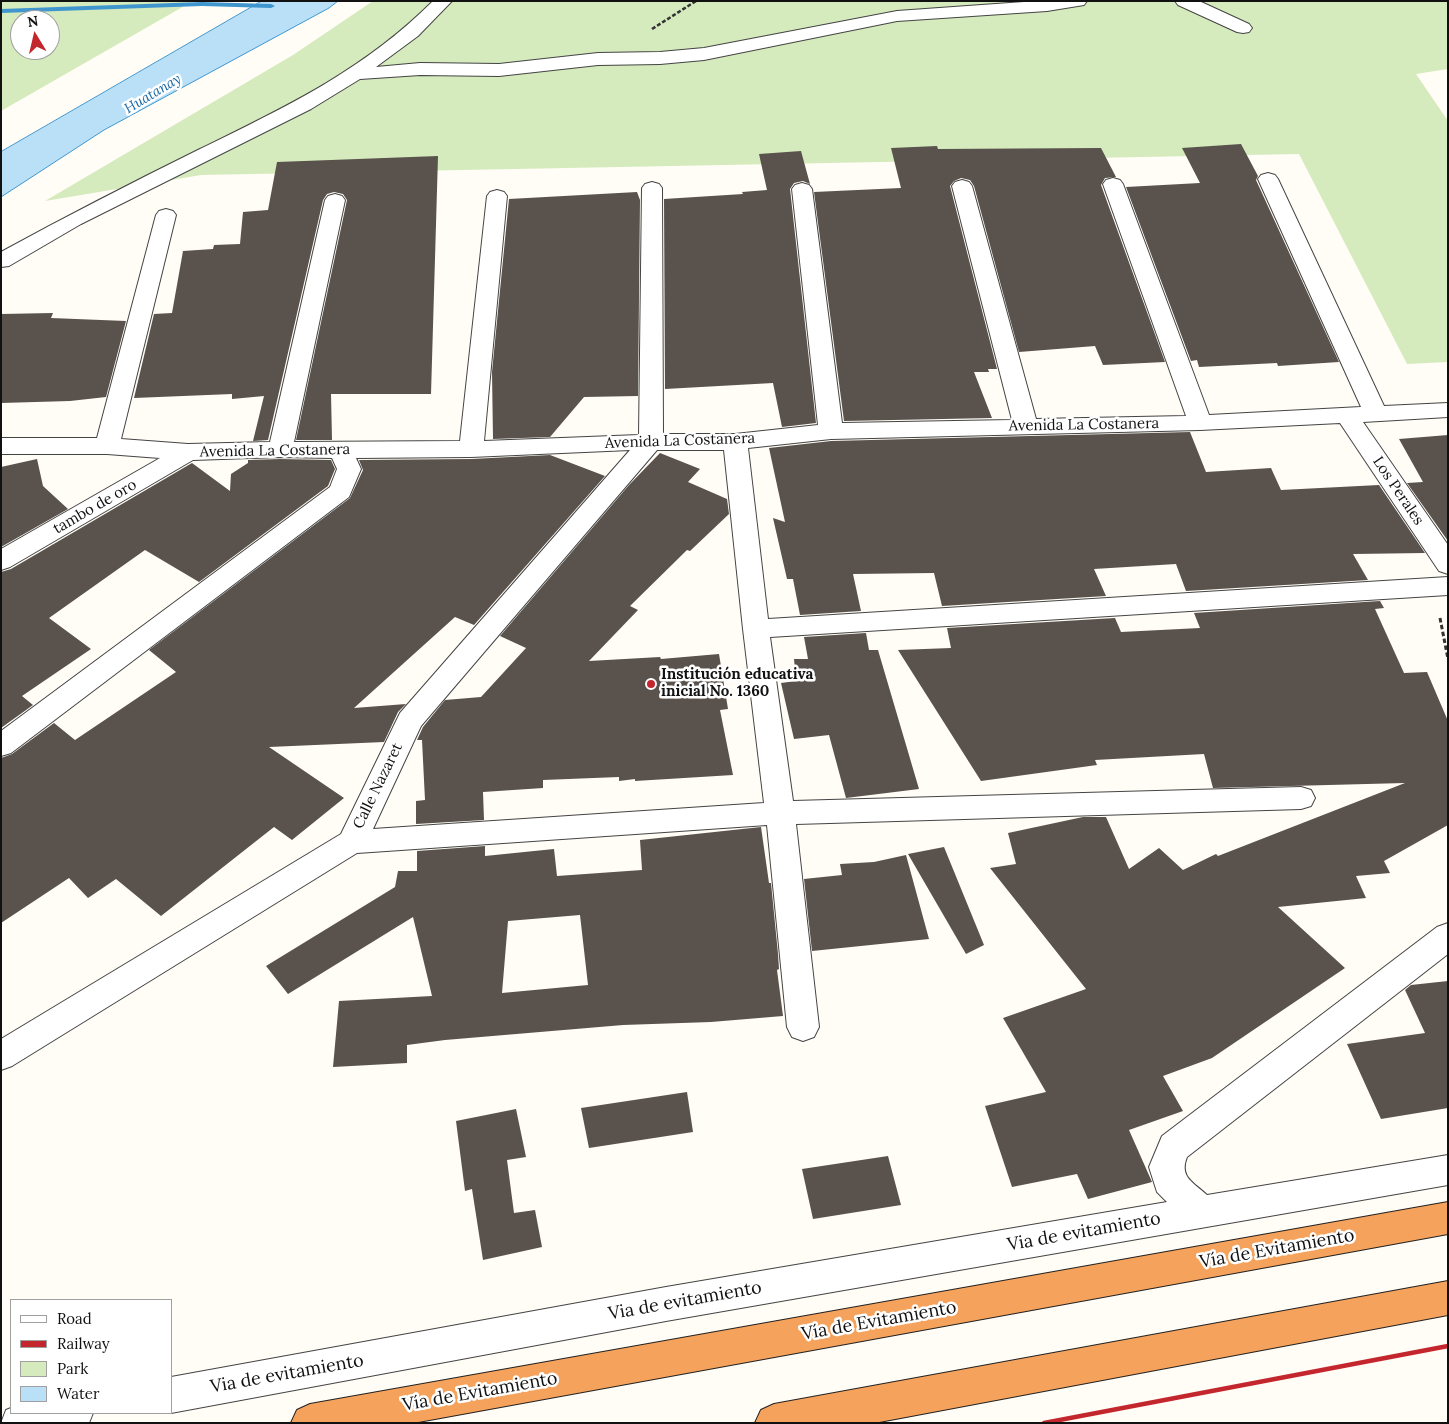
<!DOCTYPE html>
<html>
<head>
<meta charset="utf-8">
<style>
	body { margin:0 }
	#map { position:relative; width:1449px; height:1424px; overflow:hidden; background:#fffdf5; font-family:Lora,serif }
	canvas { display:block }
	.frame { position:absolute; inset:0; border:2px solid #111; pointer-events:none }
	.legend { position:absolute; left:10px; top:1299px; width:162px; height:115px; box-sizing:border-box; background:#fff; border:1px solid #a0a0a0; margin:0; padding:6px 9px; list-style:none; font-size:15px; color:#111 }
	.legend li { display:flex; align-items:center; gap:10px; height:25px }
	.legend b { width:25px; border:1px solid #a0a0a0 }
	.north { position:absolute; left:10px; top:10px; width:50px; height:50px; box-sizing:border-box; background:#fff; border:1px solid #a0a0a0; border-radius:50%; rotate:351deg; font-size:14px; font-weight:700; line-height:20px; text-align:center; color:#111 }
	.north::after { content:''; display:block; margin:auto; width:18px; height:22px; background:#c4262e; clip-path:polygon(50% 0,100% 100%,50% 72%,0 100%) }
</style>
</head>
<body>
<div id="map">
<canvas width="1449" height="1424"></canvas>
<div class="frame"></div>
<ul class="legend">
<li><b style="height:6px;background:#fff"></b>Road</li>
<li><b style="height:6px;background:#c4262e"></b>Railway</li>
<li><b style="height:14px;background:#d5ebbd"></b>Park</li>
<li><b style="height:14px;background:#b9e0f7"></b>Water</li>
</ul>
<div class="north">N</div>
</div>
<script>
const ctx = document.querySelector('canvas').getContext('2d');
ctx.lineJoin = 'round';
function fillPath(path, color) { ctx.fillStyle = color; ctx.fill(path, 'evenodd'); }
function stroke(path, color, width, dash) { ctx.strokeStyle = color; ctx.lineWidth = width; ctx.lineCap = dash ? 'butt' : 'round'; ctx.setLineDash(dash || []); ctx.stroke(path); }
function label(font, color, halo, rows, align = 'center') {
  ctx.font = font + ' Lora,serif'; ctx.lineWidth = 5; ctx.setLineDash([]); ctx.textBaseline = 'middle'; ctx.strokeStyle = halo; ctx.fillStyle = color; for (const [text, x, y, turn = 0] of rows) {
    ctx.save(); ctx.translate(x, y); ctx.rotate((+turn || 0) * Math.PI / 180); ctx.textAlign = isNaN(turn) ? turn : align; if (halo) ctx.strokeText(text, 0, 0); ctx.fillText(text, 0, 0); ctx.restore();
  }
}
const green = new Path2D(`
	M 1,1 L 193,1 L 1,111 ZM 20,20 L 50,20 L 50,50 L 20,50 Z
	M 373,1 L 1448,1 L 1448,69 L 1416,74 L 1448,121 L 1448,362 L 1407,364 L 1299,154 L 201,175 L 45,201 L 293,55 Z`);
const water = new Path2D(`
	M 262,1 L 338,1 L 329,8 L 104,130 L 1,197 L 1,152 Z`);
const stream = new Path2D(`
	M 202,2 L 271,4 L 275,6 L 271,8 L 202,6 L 1,13 L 1,9 Z`);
const building = new Path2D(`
	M 1241,144 L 1258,176 L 1256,180 L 1339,362 L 1278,366 L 1277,363 L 1199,367 L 1197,360 L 1191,361 L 1126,187 L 1200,183 L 1182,148 Z
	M 937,146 L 938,149 L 1101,148 L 1116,177 L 1105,178 L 1101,185 L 1165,362 L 1103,365 L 1095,346 L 1019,352 L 974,186 L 970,180 L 961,178 L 954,181 L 950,186 L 997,369 L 988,369 L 989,372 L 974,372 L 992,418 L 844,421 L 814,192 L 901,188 L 891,148 Z
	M 801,151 L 810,184 L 803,181 L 794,183 L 790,189 L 816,423 L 782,427 L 773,383 L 665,389 L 664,199 L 743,194 L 742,192 L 767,190 L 759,154 Z
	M 438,156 L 431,394 L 331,394 L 332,440 L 296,440 L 347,200 L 343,194 L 334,192 L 327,194 L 323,200 L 268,440 L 253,441 L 264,396 L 232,399 L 232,394 L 134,398 L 154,314 L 172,313 L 183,251 L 213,249 L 214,245 L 240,244 L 243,212 L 268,210 L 277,162 Z
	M 637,192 L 640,200 L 638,396 L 584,397 L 550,437 L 493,439 L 492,372 L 509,199 Z
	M 53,313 L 51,318 L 126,321 L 106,397 L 70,401 L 1,403 L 1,314 Z
	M 1190,432 L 1206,472 L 1271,468 L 1281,490 L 1379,485 L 1425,553 L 1353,554 L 1368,580 L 1186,591 L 1176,564 L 1094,569 L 1106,596 L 942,606 L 934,573 L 853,574 L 861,611 L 800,615 L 793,579 L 787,579 L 773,518 L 785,522 L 769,448 L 831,441 Z
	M 1448,435 L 1448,541 L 1407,483 L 1423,482 L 1399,439 Z
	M 660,453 L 700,469 L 688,482 L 727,499 L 729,514 L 690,551 L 687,550 L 630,606 L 638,610 L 589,661 L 660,657 L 661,659 L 719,654 L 728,709 L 720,710 L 733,775 L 635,781 L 635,779 L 619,781 L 619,777 L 543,780 L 543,788 L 483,792 L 484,820 L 416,824 L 416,801 L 425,800 L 422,740 L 417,740 L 423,727 L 445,700 L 481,697 L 526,648 L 500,636 L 629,485 Z
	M 550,455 L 605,476 L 474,625 L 455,617 L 354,708 L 406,704 L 398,712 L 384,742 L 269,747 L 344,798 L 292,840 L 274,827 L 161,916 L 116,879 L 88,898 L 69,878 L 1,923 L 1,758 L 12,754 L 54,723 L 75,740 L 176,672 L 149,650 L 350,498 L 363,470 L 359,460 L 471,459 Z
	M 37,459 L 43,486 L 68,509 L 1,547 L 1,467 Z
	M 280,459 L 331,460 L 335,469 L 328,486 L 199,582 L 145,550 L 49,618 L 91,649 L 22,696 L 33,705 L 1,728 L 1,572 L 11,569 L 192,463 L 230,491 L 231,474 L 248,463 L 248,460 Z
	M 1380,601 L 1384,608 L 1375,609 L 1404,673 L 1427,672 L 1448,721 L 1448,825 L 1384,861 L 1390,873 L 1356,876 L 1366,898 L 1278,907 L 1345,968 L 1212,1058 L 1163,1076 L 1183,1111 L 1129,1130 L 1152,1182 L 1088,1199 L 1077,1174 L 1012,1187 L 985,1106 L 1046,1092 L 1003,1018 L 1086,989 L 990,868 L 1016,864 L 1008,833 L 1083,817 L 1106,817 L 1129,869 L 1159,848 L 1183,870 L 1216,854 L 1218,856 L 1405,783 L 1213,788 L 1204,754 L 1095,760 L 1097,765 L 981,781 L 898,650 L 951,648 L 947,628 L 1115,618 L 1121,632 L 1200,628 L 1194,613 Z
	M 866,633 L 869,650 L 878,650 L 919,789 L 846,798 L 829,735 L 794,739 L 781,683 L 796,681 L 794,659 L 808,659 L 804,637 Z
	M 761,827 L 769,883 L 771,883 L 778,954 L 779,969 L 777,970 L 783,1016 L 711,1022 L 623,1025 L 445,1040 L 407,1045 L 407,1063 L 333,1067 L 339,1001 L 432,996 L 413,917 L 288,994 L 266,966 L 395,887 L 398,871 L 417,871 L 417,851 L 485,846 L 485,856 L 554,849 L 557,876 L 642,870 L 640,840 ZM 580,915 L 588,985 L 502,993 L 508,921 Z
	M 944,847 L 984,945 L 966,954 L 908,854 Z
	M 906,855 L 929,939 L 812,951 L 804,879 L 842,875 L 840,864 L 874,862 Z
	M 1448,981 L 1448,1108 L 1381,1119 L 1347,1044 L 1425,1033 L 1405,990 L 1411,985 Z
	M 687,1092 L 693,1132 L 589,1148 L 581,1108 Z
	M 516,1109 L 526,1157 L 507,1160 L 514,1213 L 535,1210 L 542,1247 L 483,1260 L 472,1189 L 465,1191 L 456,1121 Z
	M 888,1156 L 901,1205 L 813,1219 L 802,1169 Z`);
const pathFar1 = new Path2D(`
	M 652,29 L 696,1`);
const path = new Path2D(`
	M 1440,618 L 1448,659`);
const minor = new Path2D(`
	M 433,1 L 452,1 L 418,36 L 376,67 L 420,63 L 499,64 L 598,53 L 660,52 L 704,48 L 897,11 L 1038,1 L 1087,1 L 1084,5 L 1047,11 L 897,21 L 704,60 L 660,64 L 598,65 L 499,76 L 420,75 L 360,79 L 311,109 L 81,224 L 9,266 L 1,267 L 1,252 C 67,216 133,182 200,149 C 286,107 364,70 433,1 Z
	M 1175,1 L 1199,1 L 1249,24 L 1252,28 L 1249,32 L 1243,33 L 1237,32 L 1178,5 Z
	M 1268,173 L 1275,175 L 1278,179 L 1384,406 L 1448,403 L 1448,417 L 1363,422 L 1448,545 L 1448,574 L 1439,571 L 1340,423 L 1200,430 L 831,439 L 748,448 L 768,619 L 1448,577 L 1448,595 L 770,637 L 793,801 L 1301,787 L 1311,790 L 1315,798 L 1311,806 L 1301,809 L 796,824 L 819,1027 L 814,1037 L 803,1041 L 792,1037 L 787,1027 L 767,825 L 357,853 L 12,1066 L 1,1070 L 1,1039 L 341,834 L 400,713 L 630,450 L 471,457 L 356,458 L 361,469 L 349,497 L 11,753 L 1,756 L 1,731 L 330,487 L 337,469 L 332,458 L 280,457 L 193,460 L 10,567 L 1,570 L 1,549 L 160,458 L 107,454 L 1,454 L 1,438 L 97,438 L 156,215 L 159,211 L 166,209 L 173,211 L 176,215 L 121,439 L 188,444 L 270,442 L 325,200 L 328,196 L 335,194 L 342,196 L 345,200 L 294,442 L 460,441 L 487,196 L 490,192 L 497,190 L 504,192 L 507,196 L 484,441 L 639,435 L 642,188 L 645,184 L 652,182 L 659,184 L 662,188 L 663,434 L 735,434 L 818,425 L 792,189 L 795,185 L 802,183 L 809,185 L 812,189 L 842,423 L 1012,420 L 952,186 L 955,182 L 962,180 L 969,182 L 972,186 L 1036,419 L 1186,416 L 1103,184 L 1106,180 L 1113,178 L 1120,180 L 1123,184 L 1209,415 L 1361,407 L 1258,179 L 1261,175 ZM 657,450 L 724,450 L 743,629 L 764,803 L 373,829 L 421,726 Z
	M 1448,923 L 1448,954 L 1187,1157 C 1179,1177 1193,1182 1207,1195 L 1448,1155 L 1448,1185 L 666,1321 L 171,1413 L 170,1413 L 171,1413 L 171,1377 L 666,1287 L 1167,1202 L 1157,1192 L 1149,1167 L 1162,1136 L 1437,927 Z
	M 11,1408 L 11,1413 L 93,1413 L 89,1423 L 1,1423 L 6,1410 Z`);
const highway = new Path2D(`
	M 1448,1202 L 1448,1234 L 413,1423 L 291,1423 L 297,1410 L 310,1404 Z
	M 1448,1281 L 1448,1315 L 874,1423 L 755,1423 L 761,1410 L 774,1404 Z`);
const rail = new Path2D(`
	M 1044,1423 L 1448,1346`);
const markers = [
	[651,684,5,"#c4262e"]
];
const farWaternames = [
	["Huatanay",153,94,-31]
];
const streetNames = [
	["Avenida La Costanera",1084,425,-1],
	["Avenida La Costanera",680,441,-2],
	["Avenida La Costanera",275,451,-1],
	["Los Perales",1398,491,56],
	["tambo de oro",95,507,-30],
	["Calle Nazaret",378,786,-64]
];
const poiNames = [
	["Institución educativa",661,675],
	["inicial No. 1360",661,692]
];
const nearStreetnames = [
	["Via de evitamiento",1084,1232,-10],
	["Vía de Evitamiento",1277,1249,-10],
	["Via de evitamiento",685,1301,-10],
	["Vía de Evitamiento",879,1321,-10],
	["Via de evitamiento",287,1374,-10],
	["Vía de Evitamiento",480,1392,-10]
];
fillPath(green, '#d5ebbd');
fillPath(water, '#b9e0f7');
stroke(water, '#3f96cf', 1);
fillPath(stream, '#3f96cf');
fillPath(building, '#5a524d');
stroke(minor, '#444', 2);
stroke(highway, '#222', 2);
stroke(pathFar1, '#333', 2.5, [4, 2]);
stroke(path, '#333', 3, [4.5, 2.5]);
fillPath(minor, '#fff');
fillPath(highway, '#f5a25d');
stroke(rail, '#c4262e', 4.5);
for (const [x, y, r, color] of markers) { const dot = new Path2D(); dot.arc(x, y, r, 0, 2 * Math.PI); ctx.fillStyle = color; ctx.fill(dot); stroke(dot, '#fff', 2); }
label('italic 14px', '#1768a6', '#fff', farWaternames);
label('15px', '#111', '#fff', streetNames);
label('bold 15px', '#111', '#fff', poiNames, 'left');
label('18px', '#111', '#fff', nearStreetnames);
</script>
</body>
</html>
